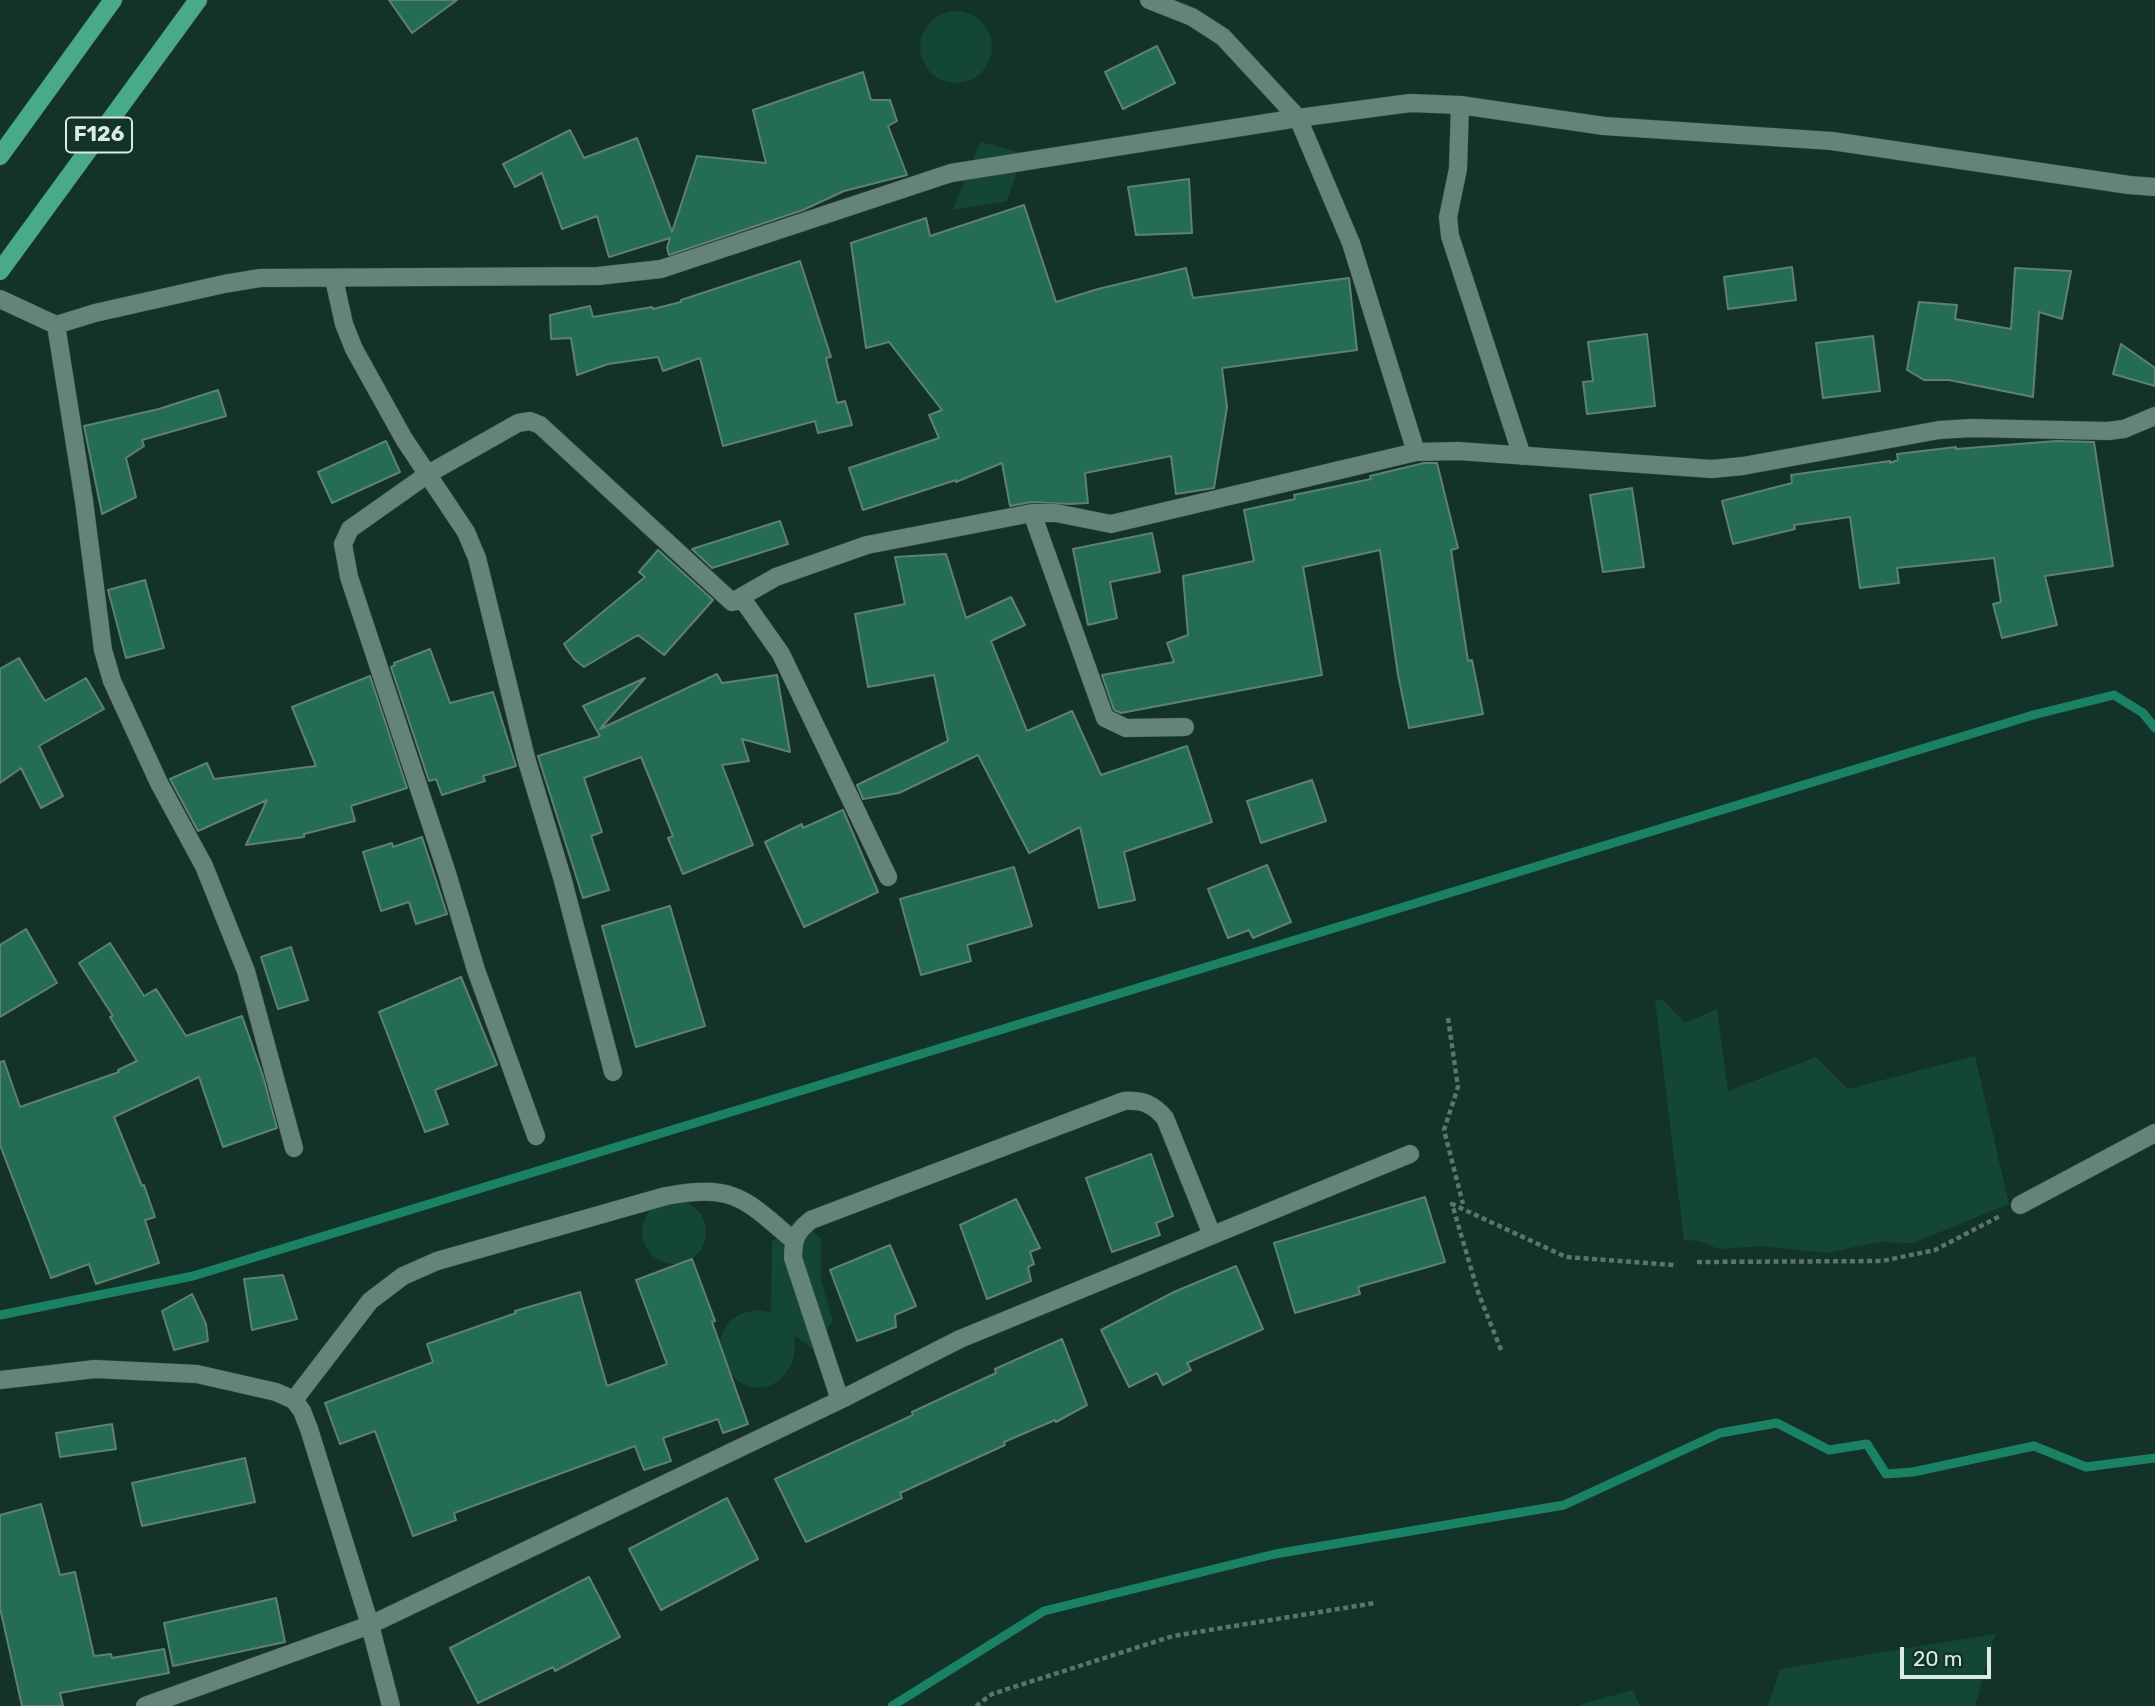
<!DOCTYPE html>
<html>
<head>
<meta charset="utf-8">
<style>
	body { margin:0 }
	#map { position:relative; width:2155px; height:1706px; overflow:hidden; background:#133228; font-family:Rubik,sans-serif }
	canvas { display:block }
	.scale { position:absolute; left:1900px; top:1647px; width:91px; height:32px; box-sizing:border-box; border:4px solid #daebe4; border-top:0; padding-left:9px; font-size:21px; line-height:24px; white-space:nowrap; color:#daebe4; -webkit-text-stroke:5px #133228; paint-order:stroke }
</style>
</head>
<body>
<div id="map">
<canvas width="2155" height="1706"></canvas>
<div class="scale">20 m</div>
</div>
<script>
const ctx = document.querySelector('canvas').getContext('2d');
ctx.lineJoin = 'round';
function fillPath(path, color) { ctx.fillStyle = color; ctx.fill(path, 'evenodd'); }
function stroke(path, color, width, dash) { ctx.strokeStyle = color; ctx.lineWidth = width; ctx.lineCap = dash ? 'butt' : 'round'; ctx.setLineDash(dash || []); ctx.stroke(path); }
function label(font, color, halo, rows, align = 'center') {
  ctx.font = font + ' Rubik,sans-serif'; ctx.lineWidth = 7; ctx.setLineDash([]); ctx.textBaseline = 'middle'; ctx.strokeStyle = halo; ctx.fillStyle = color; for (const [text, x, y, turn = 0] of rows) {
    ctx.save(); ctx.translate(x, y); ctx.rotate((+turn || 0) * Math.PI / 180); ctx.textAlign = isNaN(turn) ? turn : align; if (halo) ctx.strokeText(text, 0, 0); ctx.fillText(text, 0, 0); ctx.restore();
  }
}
const green = new Path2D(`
	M920 47a36 36 0 1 1 72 0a36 36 0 1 1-72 0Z
	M 980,142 L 1023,153 L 1007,201 L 953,210 Z
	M 1662,999 L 1685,1023 L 1717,1009 L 1728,1091 L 1816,1057 L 1848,1089 L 1975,1056 L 2009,1204 L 1913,1243 L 1878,1242 L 1827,1253 L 1764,1246 L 1718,1249 L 1700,1241 L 1684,1240 L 1655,1001 Z
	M642 1232a32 32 0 1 1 64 0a32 32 0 1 1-64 0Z
	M 798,1218 L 821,1239 L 821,1280 L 833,1321 L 812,1349 L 794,1335 C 802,1387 745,1409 723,1361 C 716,1347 720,1332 731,1321 C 742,1310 757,1308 771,1313 L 772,1242 Z
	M 1995,1634 L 1975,1706 L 1768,1706 L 1780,1669 Z
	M 1633,1690 L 1640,1706 L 1581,1706 L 1582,1704 Z`);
const stream = new Path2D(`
	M 0,1315 L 193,1276 L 2033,715 L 2114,695 L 2143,713 L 2155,728
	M 892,1706 L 1044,1611 L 1275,1554 L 1564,1505 L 1720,1433 L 1777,1423 L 1829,1450 L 1867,1444 L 1886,1474 L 1913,1472 L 2034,1446 L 2086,1467 L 2155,1458`);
const building = new Path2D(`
	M 389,0 L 457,0 L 412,33 Z
	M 1157,46 L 1175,83 L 1123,109 L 1105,72 Z
	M 863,72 L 871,100 L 890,100 L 897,121 L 888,126 L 907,175 L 844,191 L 803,210 L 669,255 L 667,248 L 670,238 L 609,257 L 597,216 L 562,229 L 542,173 L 515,187 L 503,164 L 570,130 L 584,158 L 637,138 L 672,232 L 697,156 L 766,163 L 753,110 Z
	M 1189,179 L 1192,233 L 1136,235 L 1128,187 Z
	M 1024,205 L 1056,302 L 1098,289 L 1186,268 L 1193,298 L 1349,278 L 1357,350 L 1222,368 L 1227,407 L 1214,488 L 1176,494 L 1171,456 L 1085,473 L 1088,503 L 1070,504 L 1032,502 L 1010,506 L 1002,463 L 956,482 L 956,480 L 863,510 L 849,468 L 939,438 L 929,415 L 942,410 L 889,342 L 866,348 L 851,243 L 926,218 L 930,236 Z
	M 800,261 L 831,357 L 826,358 L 837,403 L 845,401 L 852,425 L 818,433 L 815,421 L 723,446 L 700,358 L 663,371 L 658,357 L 608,364 L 577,375 L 571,338 L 551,339 L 550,315 L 590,306 L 593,317 L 652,307 L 653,309 L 681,302 L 681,300 Z
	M 1792,267 L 1796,300 L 1728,309 L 1724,277 Z
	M 2015,268 L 2071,271 L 2062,319 L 2039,312 L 2033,397 L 1949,380 L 1924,380 L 1907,370 L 1919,302 L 1957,305 L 1955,319 L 2011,329 Z
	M 1647,334 L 1655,406 L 1587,414 L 1583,382 L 1593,381 L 1588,342 Z
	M 1873,336 L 1880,391 L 1823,398 L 1816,343 Z
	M 2121,344 L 2155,368 L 2155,386 L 2113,374 Z
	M 218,390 L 226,416 L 142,440 L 144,446 L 126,458 L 136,497 L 102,514 L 84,426 L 159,409 Z
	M 386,441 L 400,472 L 332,503 L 318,472 Z
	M 2056,441 L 2094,442 L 2113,566 L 2045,576 L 2057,625 L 2002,638 L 1993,604 L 2001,602 L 1994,558 L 1897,568 L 1899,583 L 1860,588 L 1850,517 L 1794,525 L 1795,529 L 1733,544 L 1722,501 L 1792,483 L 1791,475 L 1890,461 L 1890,463 L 1898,460 L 1897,454 L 1956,447 L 1956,449 Z
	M 1424,463 L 1437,463 L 1458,548 L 1451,550 L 1468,661 L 1472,660 L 1483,714 L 1409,728 L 1398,675 L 1380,550 L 1303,567 L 1322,675 L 1121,713 L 1114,710 L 1102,675 L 1174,662 L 1167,643 L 1188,635 L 1183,576 L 1254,561 L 1244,510 L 1295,499 L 1294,495 L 1371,479 L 1370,476 Z
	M 1632,488 L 1644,567 L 1603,572 L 1590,495 Z
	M 780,521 L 788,544 L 712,568 L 692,549 Z
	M 1152,533 L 1160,572 L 1110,582 L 1117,618 L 1088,625 L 1073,549 Z
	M 658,550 L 713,600 L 664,655 L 638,635 L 584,667 L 574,659 L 564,644 L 645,577 L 639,572 Z
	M 946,554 L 966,618 L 1011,597 L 1025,625 L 991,641 L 1027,731 L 1072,711 L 1101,775 L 1187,746 L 1212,822 L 1124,852 L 1135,900 L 1099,908 L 1080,827 L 1029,853 L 978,755 L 899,793 L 863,799 L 857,785 L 948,741 L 934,675 L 868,687 L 855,614 L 905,604 L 895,557 Z
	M 145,580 L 164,648 L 126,658 L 108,590 Z
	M 430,649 L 450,703 L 493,692 L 516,766 L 483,776 L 485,781 L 442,795 L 436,779 L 429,781 L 391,667 L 395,665 L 394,663 Z
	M 19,658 L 45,701 L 86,678 L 104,709 L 39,746 L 63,796 L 41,808 L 21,768 L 0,783 L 0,669 Z
	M 717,674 L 722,683 L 777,675 L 790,752 L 742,739 L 749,761 L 722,765 L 753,845 L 683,874 L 668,838 L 673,836 L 641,757 L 584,778 L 602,832 L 591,836 L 609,890 L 583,898 L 538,756 L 600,736 L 583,706 L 645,678 L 600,729 Z
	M 370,676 L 407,788 L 351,806 L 355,821 L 304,834 L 304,837 L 246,845 L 267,800 L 198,831 L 170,779 L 207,763 L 214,779 L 316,766 L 292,707 Z
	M 1312,780 L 1326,821 L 1261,843 L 1247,801 Z
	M 843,810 L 878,892 L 804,927 L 765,842 L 802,824 L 803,828 Z
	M 422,837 L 447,914 L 416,924 L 409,902 L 381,911 L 363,852 L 392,843 L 393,847 Z
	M 1267,865 L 1291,922 L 1253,938 L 1249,930 L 1228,938 L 1208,889 Z
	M 1014,867 L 1032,926 L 967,945 L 971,961 L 921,975 L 900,899 Z
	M 670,906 L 705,1026 L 636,1047 L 602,926 Z
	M 26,929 L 57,983 L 0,1017 L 0,945 Z
	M 110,943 L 144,996 L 156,989 L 186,1036 L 242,1016 L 263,1076 L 277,1128 L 223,1147 L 199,1077 L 114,1117 L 142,1186 L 144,1185 L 155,1217 L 145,1220 L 159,1263 L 96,1284 L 89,1264 L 51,1278 L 0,1145 L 0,1062 L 4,1061 L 20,1107 L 119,1072 L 118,1070 L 137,1061 L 110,1017 L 113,1016 L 79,963 Z
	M 291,947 L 308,1000 L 278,1009 L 261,957 Z
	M 461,977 L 497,1065 L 435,1090 L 448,1124 L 425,1132 L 379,1012 Z
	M 1151,1154 L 1173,1216 L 1156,1223 L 1160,1235 L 1112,1252 L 1086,1178 Z
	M 1425,1197 L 1445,1262 L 1358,1287 L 1360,1294 L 1295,1313 L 1274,1243 Z
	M 1016,1199 L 1040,1248 L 1030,1252 L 1034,1264 L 1028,1267 L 1031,1281 L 987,1299 L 960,1225 Z
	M 890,1245 L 916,1306 L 895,1315 L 896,1327 L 857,1341 L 830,1270 Z
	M 692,1259 L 715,1321 L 712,1322 L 748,1424 L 723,1433 L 718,1419 L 663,1438 L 671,1461 L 644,1470 L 635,1446 L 454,1513 L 456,1520 L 413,1536 L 375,1431 L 340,1444 L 325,1403 L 433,1362 L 427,1344 L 516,1313 L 515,1311 L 580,1292 L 607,1386 L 667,1364 L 636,1280 Z
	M 1236,1266 L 1263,1329 L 1187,1363 L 1191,1370 L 1163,1385 L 1157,1373 L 1129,1387 L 1101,1330 L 1174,1292 Z
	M 283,1275 L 297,1319 L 252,1330 L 244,1279 Z
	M 192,1294 L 206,1324 L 208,1341 L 174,1350 L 162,1311 Z
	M 1062,1339 L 1087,1405 L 1056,1422 L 1055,1420 L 1004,1442 L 1005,1445 L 900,1493 L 902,1498 L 806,1542 L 775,1479 L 913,1415 L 912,1412 L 996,1373 L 995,1369 Z
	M 112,1424 L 116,1449 L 60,1457 L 56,1433 Z
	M 245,1458 L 255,1502 L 142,1526 L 132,1483 Z
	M 727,1498 L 758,1559 L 661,1610 L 629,1549 Z
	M 41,1504 L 60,1575 L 75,1572 L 94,1656 L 111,1654 L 112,1658 L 164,1649 L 169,1673 L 60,1693 L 63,1706 L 22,1706 L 0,1608 L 0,1515 Z
	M 589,1577 L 620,1637 L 555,1671 L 553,1667 L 478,1703 L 450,1648 Z
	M 276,1598 L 285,1642 L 173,1666 L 164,1623 Z`);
const path = new Path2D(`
	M 1448,1018 L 1458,1087 L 1444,1130 L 1463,1204
	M 1697,1262 L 1882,1261 L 1935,1250 L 2002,1215
	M 1501,1350 L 1478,1292 L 1452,1204 L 1566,1257 L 1674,1265
	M 976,1706 L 992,1694 L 1173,1636 L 1375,1603`);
const minor = new Path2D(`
	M 1149,0 L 1192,17 L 1223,37 L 1298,118 L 1351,243 L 1416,452
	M 1460,105 L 1458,169 L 1448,217 L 1450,236 L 1522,456
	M 334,279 L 344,324 L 354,349 L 404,439 L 466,532 L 477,558 L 526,758 L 562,877 L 613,1072
	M 0,299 L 56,325 L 95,313 L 224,284 L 260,278 L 598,276 L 661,269 L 951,173 L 1298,118 L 1410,103 L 1460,105 L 1604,126 L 1832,141 L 2129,185 L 2155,187
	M 56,325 L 84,501 L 103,650 L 112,681 L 159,783 L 204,866 L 246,971 L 294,1148
	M 1032,513 L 1105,718 L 1126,728 L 1185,727
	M 732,602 L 776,577 L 867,545 L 1032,513 L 1056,513 L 1111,524 L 1416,452 L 1458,451 L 1712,469 L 1743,466 L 1939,430 L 1972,428 L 2108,431 L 2124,429 L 2155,416
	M 536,1136 L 476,970 L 446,870 L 349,577 L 343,544 L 350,529 L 428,474 L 518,423 L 530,421 L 540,425 L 732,602 L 743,600 L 781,654 L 888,877
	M 2020,1205 L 2155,1133
	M 0,1380 L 95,1369 L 197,1374 L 276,1392 L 294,1400 L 302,1411 L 309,1429 L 370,1625 L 391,1706
	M 294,1400 L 370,1301 L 403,1276 L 437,1261 L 666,1196 C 734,1184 744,1198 793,1240
	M 840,1400 L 793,1258 C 793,1239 796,1232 811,1220 L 1124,1101 C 1143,1100 1153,1104 1165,1118 L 1212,1235
	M 145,1706 L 370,1625 L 840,1400 L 960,1339 L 1410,1154`);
const primary = new Path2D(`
	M 0,156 L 113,0
	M 0,271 L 198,0`);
const shields = [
	[99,135,66]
];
const shieldNames = [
	["F126",99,135]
];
fillPath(green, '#144636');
stroke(stream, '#1a8164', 9);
fillPath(building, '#246c56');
stroke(building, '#5f8073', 2);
stroke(minor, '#344c44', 19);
stroke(primary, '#344c44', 19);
stroke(path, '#5b756c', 4.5, [5, 3.5]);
stroke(minor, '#648477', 18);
stroke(primary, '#49aa8b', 18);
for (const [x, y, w] of shields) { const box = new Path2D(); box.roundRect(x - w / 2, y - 17.5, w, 35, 5); ctx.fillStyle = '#133228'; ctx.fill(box); stroke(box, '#daebe4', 2); }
label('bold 21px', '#daebe4', null, shieldNames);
</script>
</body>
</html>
